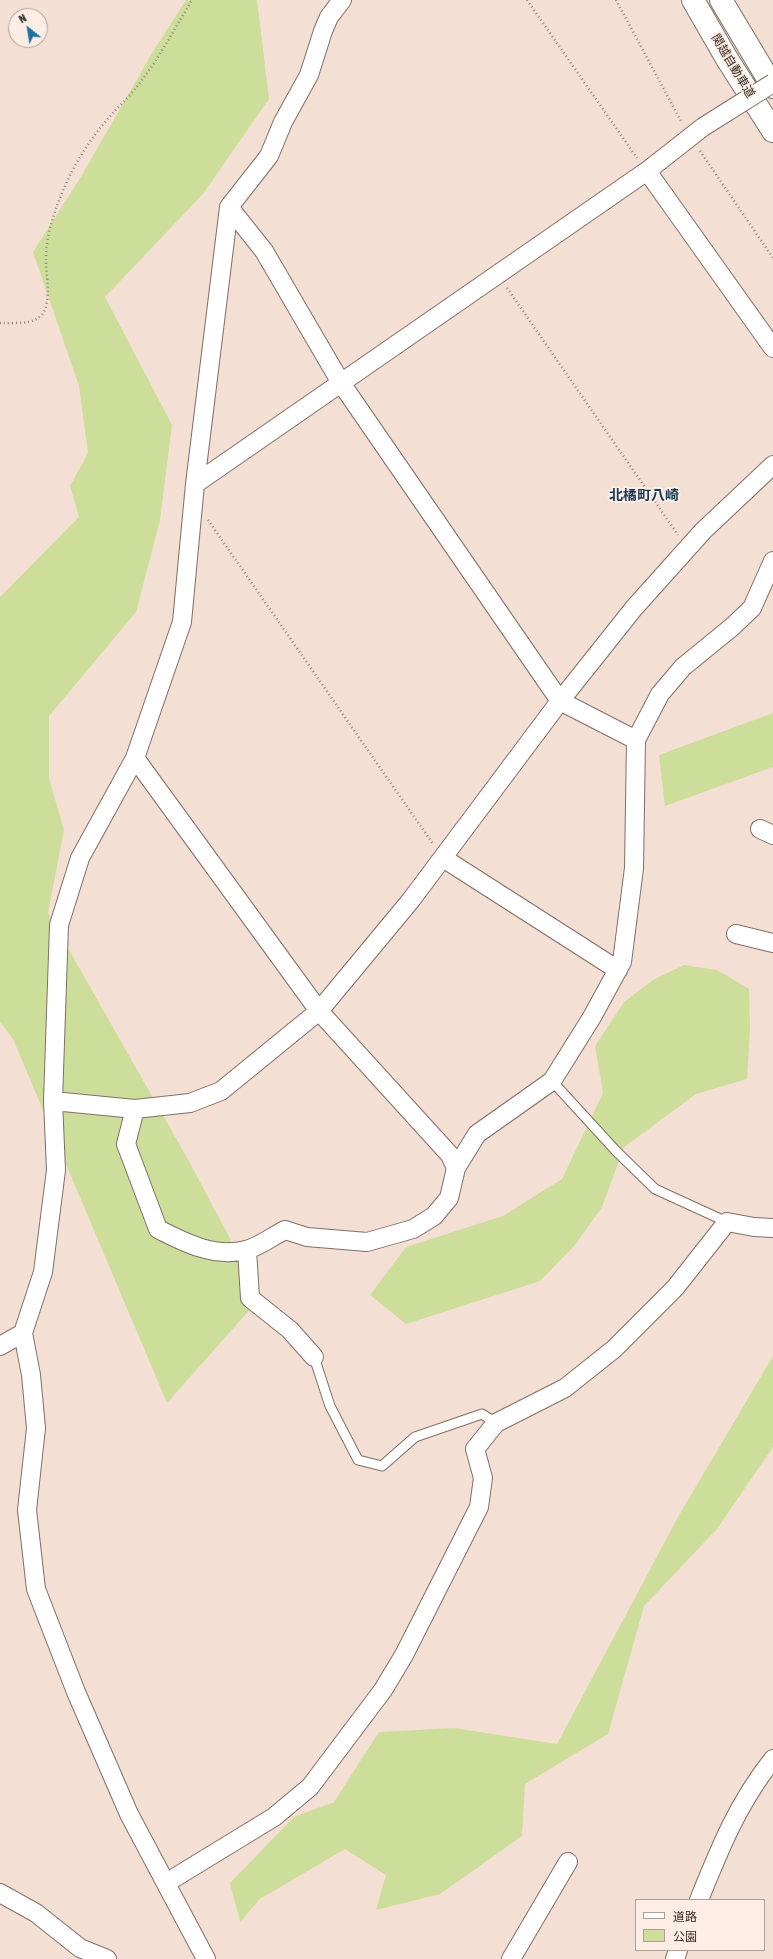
<!DOCTYPE html>
<html>
<head>
<meta charset="utf-8">
<style>
	body { margin:0 }
	#map { position:relative; width:773px; height:1959px; overflow:hidden; background:#f3dfd4; font-family:"Asap Condensed","Noto Sans JP",sans-serif }
	canvas { display:block }
	.legend { position:absolute; left:635px; top:1899px; width:130px; height:52px; box-sizing:border-box; background:#fdede4; border:1px solid #aca099; margin:0; padding:5px 7px; list-style:none; font-size:12px; color:#332c28 }
	.legend li { display:flex; align-items:center; gap:8px; height:20px }
	.legend b { width:20px; border:1px solid #aca099 }
	.north { position:absolute; left:8px; top:8px; width:40px; height:40px; box-sizing:border-box; background:#fdede4; border:1px solid #aca099; border-radius:50%; rotate:330deg; font-size:11px; font-weight:700; line-height:16px; text-align:center; color:#332c28 }
	.north::after { content:''; display:block; margin:auto; width:14px; height:18px; background:#1b71a1; clip-path:polygon(50% 0,100% 100%,50% 72%,0 100%) }
</style>
</head>
<body>
<div id="map">
<canvas width="773" height="1959"></canvas>
<ul class="legend">
<li><b style="height:5px;background:#fff"></b>道路</li>
<li><b style="height:11px;background:#cdde9a"></b>公園</li>
</ul>
<div class="north">N</div>
</div>
<script>
const ctx = document.querySelector('canvas').getContext('2d');
ctx.lineJoin = 'round';
function fillPath(path, color) { ctx.fillStyle = color; ctx.fill(path, 'evenodd'); }
function stroke(path, color, width, dash) { ctx.strokeStyle = color; ctx.lineWidth = width; ctx.lineCap = dash ? 'butt' : 'round'; ctx.setLineDash(dash || []); ctx.stroke(path); }
function label(font, color, halo, rows, align = 'center') {
  ctx.font = font + ' "Asap Condensed","Noto Sans JP",sans-serif'; ctx.lineWidth = 4; ctx.setLineDash([]); ctx.textBaseline = 'middle'; ctx.strokeStyle = halo; ctx.fillStyle = color; for (const [text, x, y, turn = 0] of rows) {
    ctx.save(); ctx.translate(x, y); ctx.rotate((+turn || 0) * Math.PI / 180); ctx.textAlign = isNaN(turn) ? turn : align; if (halo) ctx.strokeText(text, 0, 0); ctx.fillText(text, 0, 0); ctx.restore();
  }
}
const green = new Path2D(`
	M 186,0 L 257,0 L 269,99 L 202,195 L 105,297 L 172,425 L 160,520 L 136,612 L 49,716 L 49,778 L 64,830 L 48,913 L 190,1163 L 261,1297 L 167,1403 L 13,1039 L 0,1022 L 0,597 L 79,517 L 70,486 L 88,453 L 79,386 L 33,252 L 82,175 L 152,53 Z
	M 773,713 L 773,767 L 665,806 L 659,755 Z
	M 684,965 L 717,970 L 749,989 L 750,1028 L 747,1079 L 696,1094 L 624,1147 L 602,1207 L 575,1245 L 540,1281 L 406,1324 L 370,1295 L 406,1247 L 503,1216 L 562,1179 L 603,1093 L 595,1046 L 624,1002 L 653,980 Z
	M 773,1356 L 773,1447 L 717,1529 L 644,1606 L 608,1734 L 525,1784 L 522,1836 L 440,1894 L 376,1910 L 386,1875 L 345,1849 L 260,1899 L 240,1922 L 230,1883 L 294,1817 L 334,1802 L 379,1732 L 454,1728 L 557,1744 L 678,1517 Z`);
const path = new Path2D(`
	M 527,0 L 637,158
	M 616,0 L 682,123
	M 700,151 L 773,258
	M 507,288 L 678,535
	M 0,323 C 16,323 42,326 46,306 C 50,291 46,275 46,260 C 46,248 48,233 52,221 C 64,181 84,145 112,114 C 119,106 128,98 135,89 C 157,62 174,30 192,0
	M 208,520 L 433,844`);
const lane = new Path2D(`
	M 552,1081 L 616,1151 L 655,1189 L 727,1222
	M 314,1357 L 330,1406 L 358,1460 L 382,1466 L 415,1437 L 482,1414 L 496,1423`);
const street = new Path2D(`
	M 647,171 L 773,348
	M 229,207 L 264,251 L 341,383 L 560,701 L 636,740
	M 195,484 L 647,171 L 703,127
	M 135,758 L 319,1011 L 450,1155 L 456,1168
	M 760,829 L 773,835
	M 443,858 L 618,970
	M 736,934 L 773,943
	M 53,1101 L 135,1109 L 190,1103 L 221,1091 L 319,1011 L 411,900 L 560,701 L 634,608 L 703,531 L 773,465
	M 135,1109 L 126,1144 L 158,1229 C 185,1243 215,1258 246,1250 C 259,1247 273,1236 285,1230 L 307,1237 L 367,1242 L 413,1229 L 434,1216 L 449,1198 L 456,1168 L 477,1134 L 552,1081 L 592,1017 L 622,962 L 634,868 L 636,740 L 660,694 L 683,667 L 732,627 L 752,608 L 773,561
	M 247,1250 L 250,1298 L 290,1330 L 314,1357
	M 0,1346 L 23,1333
	M 166,1883 L 274,1817 L 310,1787 L 383,1690 L 404,1655 L 479,1507 L 483,1478 L 475,1449 L 496,1423 L 565,1388 L 614,1349 L 675,1288 L 727,1222 L 754,1227 L 773,1228
	M 0,1893 L 36,1913 L 80,1948 L 107,1959
	M 699,1900 C 720,1848 738,1803 773,1759
	M 206,1959 L 129,1814 L 76,1692 L 36,1589 L 27,1510 L 36,1428 L 31,1375 L 23,1333 L 43,1272 L 56,1170 L 53,1101 L 59,925 L 80,858 L 135,758 L 182,622 L 195,484 L 229,207 L 269,156 L 283,122 L 309,75 L 323,31 L 329,17 L 342,0
	M 511,1959 L 568,1862
	M 675,1959 L 678,1950`);
const highway = new Path2D(`
	M 693,0 L 727,59 L 773,131
	M 721,0 L 773,87`);
const streetBridge = new Path2D(`
	M 703,127 L 773,83`);
const streetNames = [
	["関越自動車道",733,66,59]
];
const quarterNames = [
	["北橘町八崎",644,496]
];
fillPath(green, '#cdde9a');
stroke(lane, '#816f66', 11);
stroke(street, '#816f66', 20);
stroke(highway, '#816f66', 24);
stroke(path, '#91847d', 2.5, [1, 3]);
stroke(lane, '#fff', 9);
stroke(street, '#fff', 18);
stroke(highway, '#fff', 22);
stroke(streetBridge, '#816f66', 20, []);
stroke(streetBridge, '#fff', 18);
label('12px', '#332c28', '#fdede4', streetNames);
label('bold 14px', '#143b52', '#fdede4', quarterNames);
</script>
</body>
</html>
